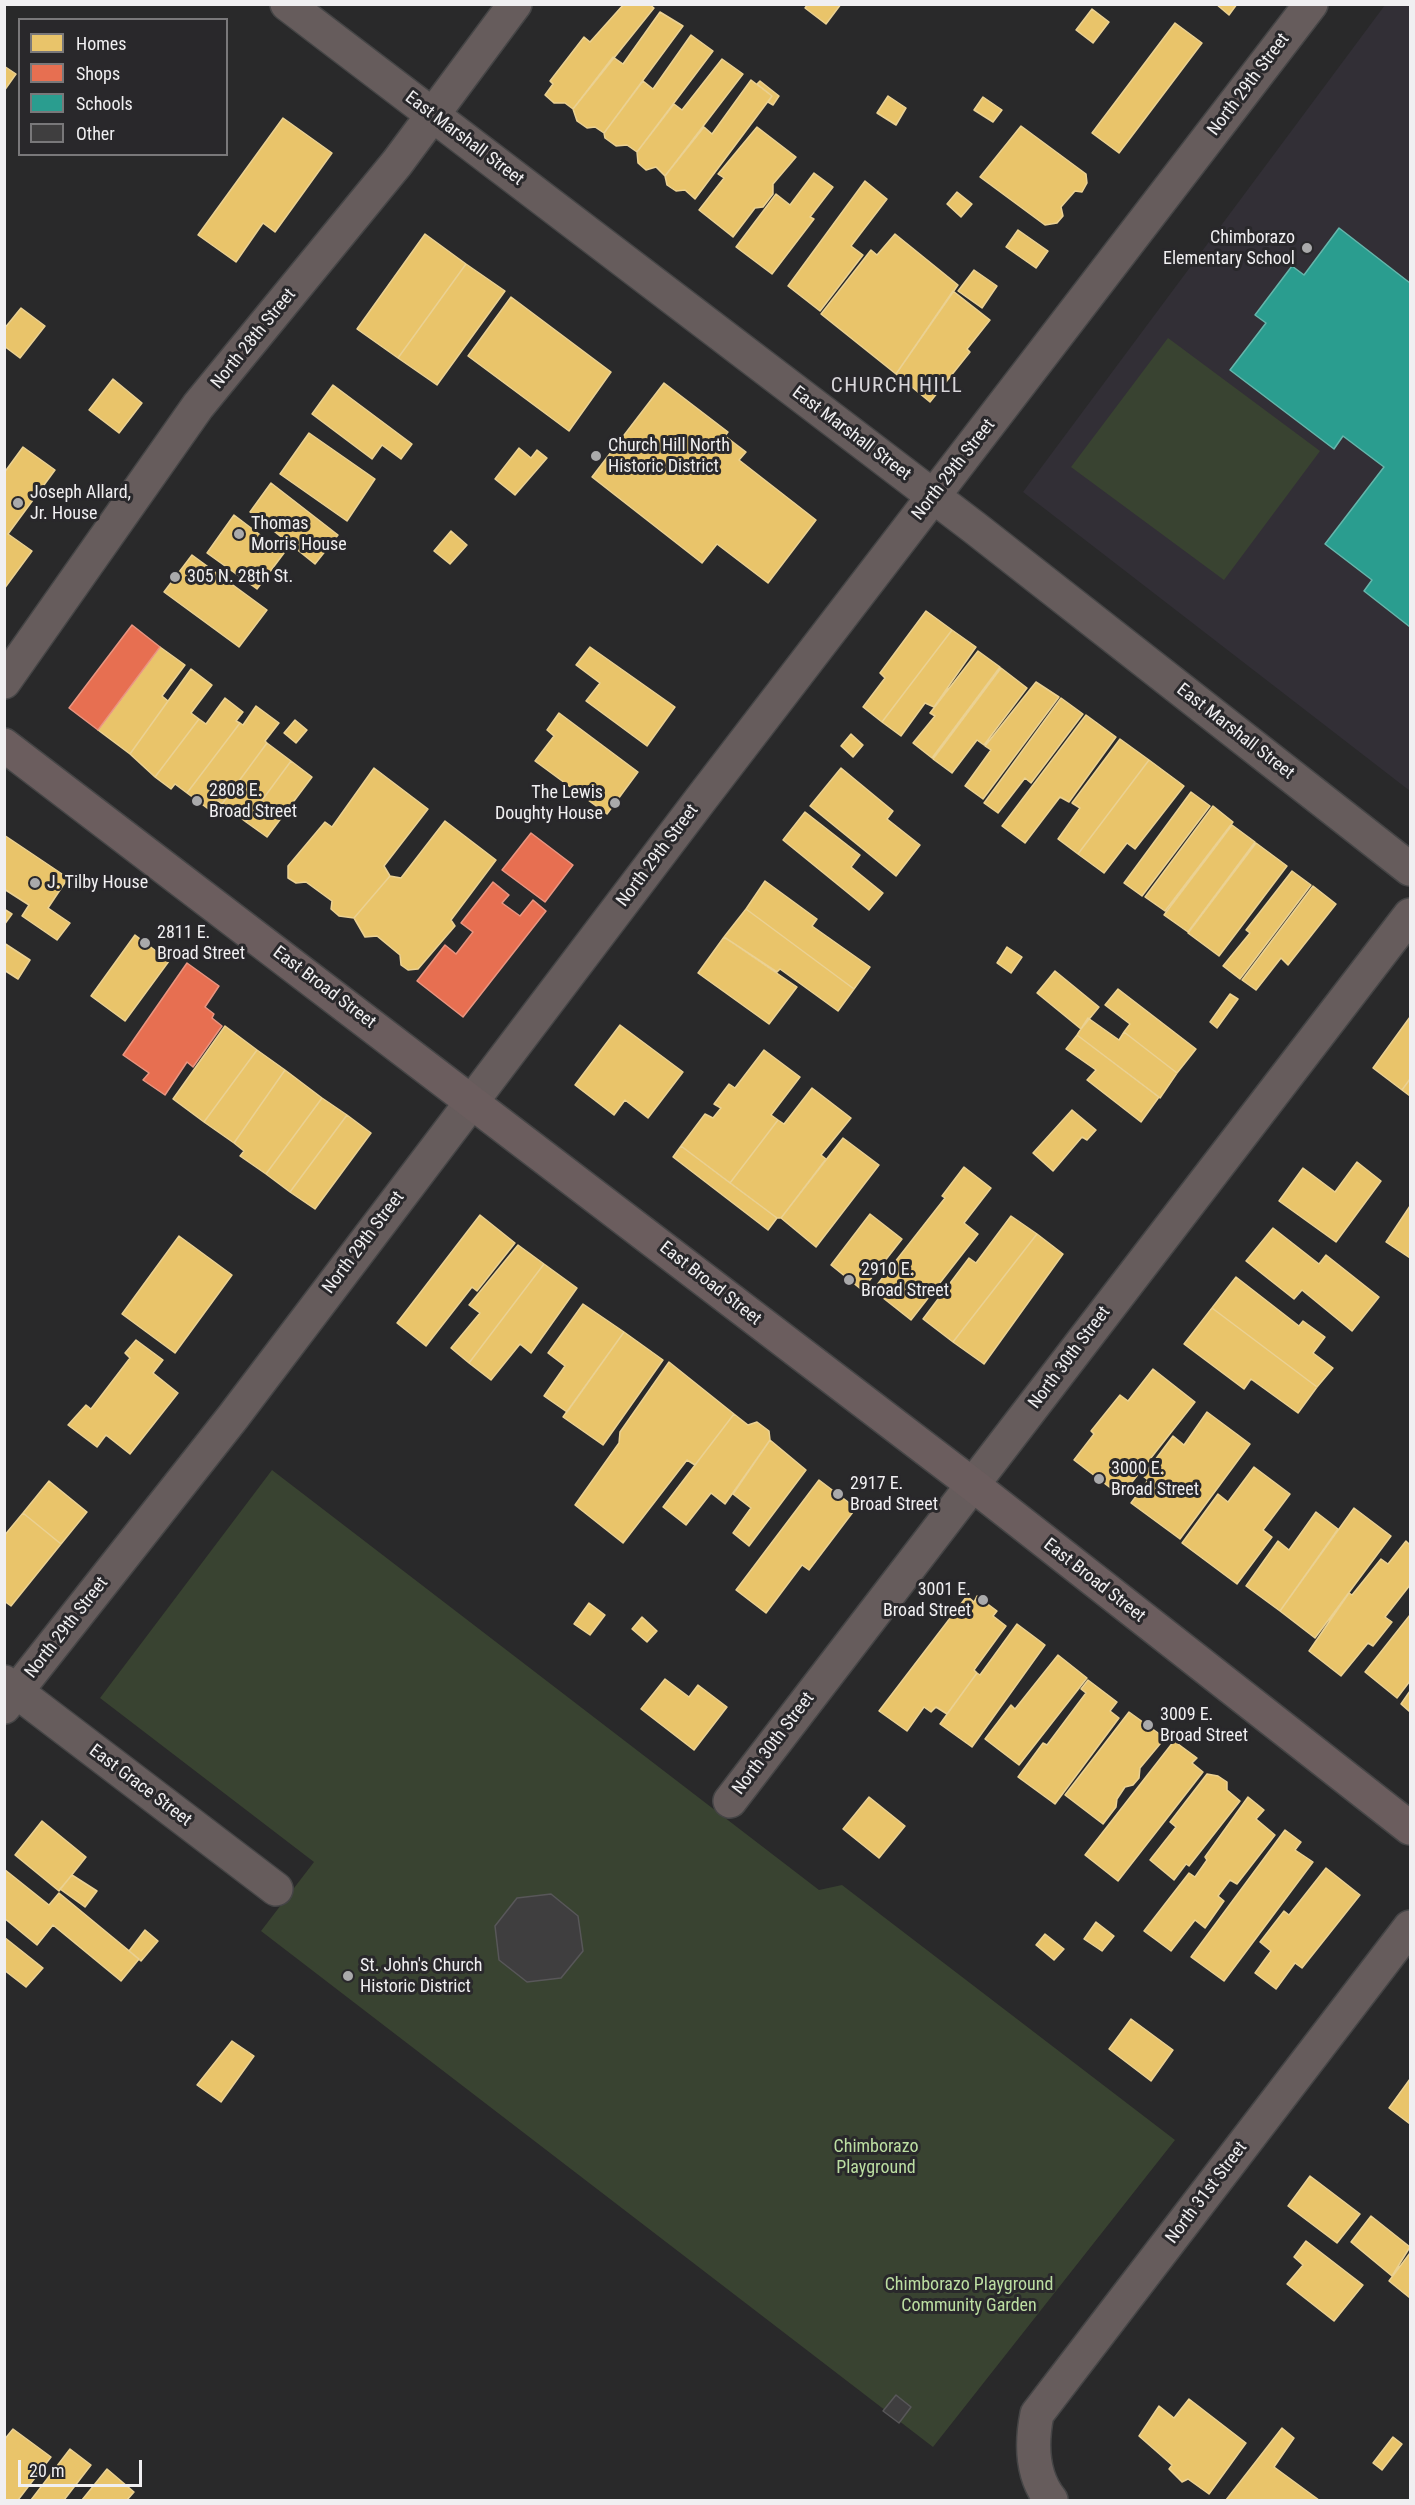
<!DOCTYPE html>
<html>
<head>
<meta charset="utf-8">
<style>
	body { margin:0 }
	#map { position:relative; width:1415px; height:2505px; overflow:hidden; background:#29292a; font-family:"Roboto Condensed",sans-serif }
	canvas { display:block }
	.frame { position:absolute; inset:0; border:6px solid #f0eff1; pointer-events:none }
	.legend { position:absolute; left:18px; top:18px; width:210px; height:138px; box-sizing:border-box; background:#29282b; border:2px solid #79787a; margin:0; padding:8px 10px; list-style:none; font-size:18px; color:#f0eff1 }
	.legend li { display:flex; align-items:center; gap:12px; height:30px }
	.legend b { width:30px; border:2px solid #79787a }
	.scale { position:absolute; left:18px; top:2460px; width:124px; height:27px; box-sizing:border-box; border:3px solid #f0eff1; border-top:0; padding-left:8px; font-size:18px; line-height:21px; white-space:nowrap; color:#f0eff1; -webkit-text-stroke:4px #29282b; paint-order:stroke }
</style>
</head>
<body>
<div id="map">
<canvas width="1415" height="2505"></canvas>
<div class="frame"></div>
<ul class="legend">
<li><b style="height:16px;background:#e9c46a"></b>Homes</li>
<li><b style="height:16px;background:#e76f51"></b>Shops</li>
<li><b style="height:16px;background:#2a9d8f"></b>Schools</li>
<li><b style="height:16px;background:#3f3e3f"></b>Other</li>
</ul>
<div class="scale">20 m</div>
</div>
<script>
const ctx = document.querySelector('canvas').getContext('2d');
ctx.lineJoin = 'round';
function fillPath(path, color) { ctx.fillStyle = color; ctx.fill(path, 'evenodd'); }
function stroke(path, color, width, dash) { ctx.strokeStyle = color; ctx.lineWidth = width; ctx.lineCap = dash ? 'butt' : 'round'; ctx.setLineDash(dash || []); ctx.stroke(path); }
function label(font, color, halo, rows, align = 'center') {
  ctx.font = font + ' "Roboto Condensed",sans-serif'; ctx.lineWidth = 6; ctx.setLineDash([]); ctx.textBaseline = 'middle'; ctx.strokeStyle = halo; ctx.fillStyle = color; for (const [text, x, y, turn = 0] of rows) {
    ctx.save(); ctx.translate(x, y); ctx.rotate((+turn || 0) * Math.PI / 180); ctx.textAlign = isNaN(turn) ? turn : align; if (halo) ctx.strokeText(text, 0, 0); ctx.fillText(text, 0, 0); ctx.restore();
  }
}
const built = new Path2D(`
	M 1385,5 L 1410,5 L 1410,791 L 1023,492 Z`);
const green = new Path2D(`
	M 1168,338 L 1320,451 L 1224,580 L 1071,467 Z
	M 272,1470 L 819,1890 L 842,1885 L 1175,2140 L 933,2447 L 261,1931 L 314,1862 L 100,1698 Z`);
const homes = new Path2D(`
	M 624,4 L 649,4 L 654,8 L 573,109 L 565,103 L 554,103 L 545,95 L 553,84 L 550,81 L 584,37 L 590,42 Z
	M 808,4 L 841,4 L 826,24 L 805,8 Z
	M 1216,4 L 1237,4 L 1229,15 Z
	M 1092,9 L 1109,22 L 1093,43 L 1076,30 Z
	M 660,12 L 683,26 L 604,133 L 595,127 L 587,128 L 577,121 L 573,109 L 613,57 L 623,64 Z
	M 1175,23 L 1202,43 L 1119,153 L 1092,133 Z
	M 691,35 L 713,51 L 637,152 L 627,145 L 616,146 L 605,138 L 604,133 L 643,81 L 653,89 Z
	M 722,59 L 743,74 L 665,176 L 656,167 L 646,170 L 638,163 L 637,152 L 674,104 L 682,110 Z
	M 4,66 L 16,74 L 4,91 Z
	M 751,80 L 772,96 L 695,199 L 685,190 L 676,191 L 667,185 L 665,176 L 704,127 L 712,134 Z
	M 760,81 L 779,96 L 773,105 L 768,102 L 772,96 L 757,84 Z
	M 888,96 L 906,108 L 896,125 L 877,113 Z
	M 983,97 L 1002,110 L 993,122 L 974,110 Z
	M 283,118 L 332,153 L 275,232 L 263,223 L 236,262 L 198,235 Z
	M 1021,126 L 1086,174 L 1087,183 L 1082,192 L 1075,191 L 1061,207 L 1063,216 L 1057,223 L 1045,225 L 980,177 Z
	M 757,127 L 796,157 L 773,184 L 773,194 L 763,207 L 755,208 L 733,237 L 699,210 L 724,178 L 718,174 Z
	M 814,173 L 833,187 L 810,217 L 814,219 L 772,274 L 736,247 L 776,194 L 790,205 Z
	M 865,181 L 887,199 L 851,246 L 863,255 L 820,311 L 788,286 Z
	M 957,192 L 972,204 L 961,217 L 947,204 Z
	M 1018,230 L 1048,251 L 1036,268 L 1006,247 Z
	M 425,234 L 466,264 L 398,358 L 357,329 Z
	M 895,234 L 958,285 L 896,374 L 821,314 L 871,250 L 877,255 Z
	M 466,264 L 505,291 L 437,385 L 398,358 Z
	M 974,270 L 997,286 L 982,308 L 958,291 Z
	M 953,291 L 990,320 L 967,349 L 970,352 L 930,402 L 896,374 Z
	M 511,297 L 611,372 L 569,431 L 468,356 Z
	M 21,308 L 45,326 L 20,358 L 4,346 L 4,329 Z
	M 113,379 L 142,403 L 119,433 L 89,410 Z
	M 664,383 L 728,432 L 725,436 L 746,452 L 739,460 L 816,520 L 768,583 L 717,544 L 702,563 L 592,477 Z
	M 333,385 L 412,444 L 401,459 L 382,445 L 372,459 L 312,414 Z
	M 309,433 L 375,479 L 347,521 L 280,474 Z
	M 23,447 L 55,470 L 8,534 L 32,551 L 4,589 L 4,473 Z
	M 519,448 L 531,458 L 537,450 L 547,458 L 515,495 L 495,479 Z
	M 271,483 L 338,535 L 315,564 L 250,512 Z
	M 234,515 L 284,553 L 257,589 L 207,553 Z
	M 451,531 L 467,545 L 450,564 L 434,551 Z
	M 192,555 L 267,610 L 239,647 L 164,592 Z
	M 926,611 L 952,630 L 882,722 L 863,707 L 885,678 L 880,673 Z
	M 952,630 L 976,647 L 934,707 L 925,703 L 901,736 L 882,722 Z
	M 160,647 L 185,665 L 162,696 L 168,701 L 130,754 L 98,730 Z
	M 590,647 L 675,707 L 647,746 L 586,701 L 600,683 L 576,665 Z
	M 978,651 L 1000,667 L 932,758 L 913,743 L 935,716 L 930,713 Z
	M 1001,668 L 1027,688 L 984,745 L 977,740 L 952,773 L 933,759 Z
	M 191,669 L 212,685 L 191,713 L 199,719 L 155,777 L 130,754 Z
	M 1036,682 L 1059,697 L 983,799 L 965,786 L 991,750 L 985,746 Z
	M 225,698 L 243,712 L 236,721 L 240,723 L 187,793 L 175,784 L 171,789 L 155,777 L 199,719 L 206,724 Z
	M 1061,698 L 1083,714 L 1031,783 L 1025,778 L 998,813 L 984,803 Z
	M 256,706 L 279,723 L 265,741 L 267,743 L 222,804 L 218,801 L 211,811 L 187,793 L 240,723 L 243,725 Z
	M 559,713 L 638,772 L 607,814 L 535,761 L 554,736 L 547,730 Z
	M 1086,715 L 1116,737 L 1069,802 L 1060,797 L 1025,843 L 1002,826 Z
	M 295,720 L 307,730 L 296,743 L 284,733 Z
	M 851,734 L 863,745 L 853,757 L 841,746 Z
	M 1120,739 L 1149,760 L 1078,854 L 1058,839 L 1080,808 L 1072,803 Z
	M 267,743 L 291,761 L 246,822 L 222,804 Z
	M 1149,760 L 1184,786 L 1135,849 L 1127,843 L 1104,873 L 1078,854 Z
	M 291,761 L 312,777 L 267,837 L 246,822 Z
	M 374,768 L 428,809 L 384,866 L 390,876 L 354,918 L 339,916 L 331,909 L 332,901 L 306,882 L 296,883 L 288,878 L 288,866 L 325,822 L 332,827 Z
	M 841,768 L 893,811 L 887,819 L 920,845 L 896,876 L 810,806 Z
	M 1191,792 L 1210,806 L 1142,896 L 1124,883 Z
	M 1213,806 L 1233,822 L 1165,911 L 1145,897 Z
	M 805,812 L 860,855 L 851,867 L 883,893 L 869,910 L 783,840 Z
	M 445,821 L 496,860 L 451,920 L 455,926 L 418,969 L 408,970 L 401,965 L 400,955 L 377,936 L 365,937 L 354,918 L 390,876 L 401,878 Z
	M 1232,825 L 1255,842 L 1188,932 L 1164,915 Z
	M 4,835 L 68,878 L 48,908 L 70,923 L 57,940 L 22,916 L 29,905 L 4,889 Z
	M 1256,843 L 1287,866 L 1219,956 L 1188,933 Z
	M 1292,871 L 1311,885 L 1240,979 L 1223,966 L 1250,933 L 1246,930 Z
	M 765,881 L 817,919 L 812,926 L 870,967 L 854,989 L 746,909 Z
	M 1313,886 L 1336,904 L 1288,965 L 1281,958 L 1256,990 L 1242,980 Z
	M 4,909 L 12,914 L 4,925 Z
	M 746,909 L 854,989 L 838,1011 L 780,969 L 777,972 L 724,937 Z
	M 135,935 L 169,961 L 125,1021 L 91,996 Z
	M 724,937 L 797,987 L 769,1024 L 698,973 Z
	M 4,943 L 30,960 L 18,979 L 4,970 Z
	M 1007,947 L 1022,957 L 1011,973 L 997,963 Z
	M 1055,971 L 1099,1007 L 1081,1029 L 1037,993 Z
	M 1118,989 L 1196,1049 L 1177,1073 L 1124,1032 L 1130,1024 L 1105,1005 Z
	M 1230,994 L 1238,999 L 1217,1028 L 1210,1022 Z
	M 1410,1017 L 1410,1079 L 1402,1090 L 1373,1068 Z
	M 1088,1018 L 1119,1040 L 1124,1032 L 1177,1073 L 1160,1098 L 1077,1035 Z
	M 620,1025 L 683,1072 L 648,1118 L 625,1100 L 614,1115 L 575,1085 Z
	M 225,1026 L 257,1050 L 204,1122 L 173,1099 Z
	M 1077,1035 L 1159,1097 L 1141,1122 L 1087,1080 L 1096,1070 L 1066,1049 Z
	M 257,1050 L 285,1070 L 234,1143 L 204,1122 Z
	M 764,1050 L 800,1077 L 771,1115 L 778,1120 L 730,1183 L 681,1146 L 705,1114 L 713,1118 L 721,1108 L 714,1104 L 729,1084 L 735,1088 Z
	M 285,1070 L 322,1098 L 266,1174 L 240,1156 L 244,1151 L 234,1143 Z
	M 1410,1079 L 1410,1096 L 1402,1090 Z
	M 812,1088 L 851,1118 L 821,1155 L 826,1159 L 781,1218 L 777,1218 L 730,1183 L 778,1120 L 784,1124 Z
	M 322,1098 L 347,1115 L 290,1192 L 266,1174 Z
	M 1072,1110 L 1096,1130 L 1087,1140 L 1082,1137 L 1053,1171 L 1033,1153 Z
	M 347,1115 L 371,1133 L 315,1209 L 290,1192 Z
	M 843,1138 L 879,1165 L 816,1247 L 781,1218 Z
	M 681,1146 L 777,1218 L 768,1230 L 673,1157 Z
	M 1357,1162 L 1381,1181 L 1336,1242 L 1279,1201 L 1303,1168 L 1335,1192 Z
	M 964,1167 L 991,1188 L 964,1223 L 978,1234 L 911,1320 L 873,1290 L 945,1198 L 942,1196 Z
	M 1410,1206 L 1410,1258 L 1386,1242 Z
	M 870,1214 L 902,1239 L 862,1290 L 831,1265 Z
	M 480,1215 L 515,1243 L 477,1291 L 472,1287 L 426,1346 L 397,1323 Z
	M 1011,1216 L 1037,1234 L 953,1342 L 923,1319 L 969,1258 L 976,1263 Z
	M 1273,1228 L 1319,1264 L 1326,1255 L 1379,1297 L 1352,1331 L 1302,1290 L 1294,1299 L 1246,1261 Z
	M 1037,1234 L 1063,1254 L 984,1364 L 953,1342 Z
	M 179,1236 L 232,1275 L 175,1353 L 122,1314 Z
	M 518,1245 L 544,1264 L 469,1363 L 451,1348 L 480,1313 L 469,1305 Z
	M 544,1264 L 577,1288 L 531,1353 L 520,1344 L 491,1380 L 469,1363 Z
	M 1236,1277 L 1299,1326 L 1303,1321 L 1325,1337 L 1313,1353 L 1333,1368 L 1317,1387 L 1212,1308 Z
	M 583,1304 L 624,1332 L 567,1412 L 544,1396 L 565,1366 L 548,1353 Z
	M 1212,1308 L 1317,1387 L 1298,1413 L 1251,1379 L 1244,1389 L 1184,1344 Z
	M 624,1332 L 663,1360 L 603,1445 L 563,1417 Z
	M 136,1340 L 163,1360 L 153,1373 L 178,1393 L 130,1454 L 106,1435 L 97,1447 L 68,1425 L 86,1405 L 91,1409 L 130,1358 L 125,1353 Z
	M 669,1362 L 734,1414 L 695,1465 L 687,1460 L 623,1543 L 575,1505 L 619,1443 L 620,1432 Z
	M 1153,1369 L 1195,1402 L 1121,1496 L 1074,1460 L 1094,1434 L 1091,1431 L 1120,1395 L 1128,1401 Z
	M 1207,1412 L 1250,1444 L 1180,1539 L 1131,1503 L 1148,1480 L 1143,1476 L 1173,1436 L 1184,1445 Z
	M 734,1414 L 748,1425 L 757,1422 L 769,1431 L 770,1440 L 725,1504 L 711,1493 L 686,1525 L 663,1507 Z
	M 770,1440 L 806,1470 L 749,1546 L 733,1533 L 751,1508 L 733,1494 Z
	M 1254,1467 L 1290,1494 L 1263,1530 L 1272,1537 L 1237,1584 L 1182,1543 L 1218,1494 L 1228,1502 Z
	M 819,1480 L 856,1508 L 809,1570 L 802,1565 L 766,1613 L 736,1590 Z
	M 49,1481 L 87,1512 L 61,1544 L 23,1513 Z
	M 1354,1508 L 1391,1536 L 1315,1638 L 1280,1611 Z
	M 1316,1512 L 1338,1529 L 1280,1611 L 1246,1586 L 1278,1541 L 1289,1550 Z
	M 23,1513 L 61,1544 L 11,1606 L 4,1601 L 4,1536 Z
	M 1406,1541 L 1410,1545 L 1410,1585 L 1385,1617 L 1392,1622 L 1373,1646 L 1368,1643 L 1341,1676 L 1309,1651 L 1349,1593 L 1352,1595 L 1381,1559 L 1388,1564 Z
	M 967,1596 L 974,1602 L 977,1596 L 997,1611 L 993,1616 L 1006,1626 L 974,1670 L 977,1673 L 947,1714 L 936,1707 L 931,1712 L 924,1707 L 907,1731 L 879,1711 Z
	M 589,1603 L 605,1615 L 590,1635 L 574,1624 Z
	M 1410,1615 L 1410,1681 L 1397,1698 L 1365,1672 Z
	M 642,1617 L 657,1631 L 647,1642 L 632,1629 Z
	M 1017,1624 L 1045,1645 L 972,1747 L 940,1724 L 977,1673 L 980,1675 Z
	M 1058,1655 L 1087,1678 L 1019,1765 L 985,1739 L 1011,1705 L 1015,1709 Z
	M 665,1679 L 689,1697 L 698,1685 L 727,1707 L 694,1750 L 641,1709 Z
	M 1088,1680 L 1117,1702 L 1110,1711 L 1119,1718 L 1055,1804 L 1018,1777 L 1043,1743 L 1047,1745 L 1086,1693 L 1081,1689 Z
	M 1410,1691 L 1410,1712 L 1401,1704 Z
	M 1129,1712 L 1165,1738 L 1140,1768 L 1139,1778 L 1133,1785 L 1125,1787 L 1117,1799 L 1116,1807 L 1103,1824 L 1065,1795 Z
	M 1174,1741 L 1197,1758 L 1192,1763 L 1203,1772 L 1118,1881 L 1085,1855 Z
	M 1207,1774 L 1218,1776 L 1227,1782 L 1227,1790 L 1240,1801 L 1189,1866 L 1186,1864 L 1174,1880 L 1150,1860 L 1176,1827 L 1170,1822 Z
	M 869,1797 L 905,1826 L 879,1858 L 843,1829 Z
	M 1248,1797 L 1264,1810 L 1256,1819 L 1275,1835 L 1237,1884 L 1230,1880 L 1218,1896 L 1224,1901 L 1205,1928 L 1195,1920 L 1171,1951 L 1144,1931 L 1189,1873 L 1195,1877 L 1207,1860 L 1205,1857 Z
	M 42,1821 L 86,1857 L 59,1891 L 15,1855 Z
	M 1285,1830 L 1301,1842 L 1295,1850 L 1313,1862 L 1224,1981 L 1191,1957 Z
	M 1326,1868 L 1360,1895 L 1302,1968 L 1295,1963 L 1276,1989 L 1255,1973 L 1271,1951 L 1260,1942 L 1284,1911 L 1289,1915 Z
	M 4,1869 L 49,1905 L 59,1893 L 139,1959 L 121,1981 L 53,1925 L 37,1945 L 4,1918 Z
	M 72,1875 L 97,1891 L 85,1907 L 60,1889 Z
	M 1096,1922 L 1114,1936 L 1102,1951 L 1084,1939 Z
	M 145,1930 L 158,1941 L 141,1961 L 129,1951 Z
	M 1045,1934 L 1064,1949 L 1054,1960 L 1036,1945 Z
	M 4,1937 L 43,1968 L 26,1987 L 4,1970 Z
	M 1131,2019 L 1173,2050 L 1151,2081 L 1109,2049 Z
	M 232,2041 L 254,2056 L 221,2102 L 197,2085 Z
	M 1410,2079 L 1410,2124 L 1389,2108 Z
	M 1310,2176 L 1360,2214 L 1337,2243 L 1288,2206 Z
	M 1371,2216 L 1410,2247 L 1392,2276 L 1351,2242 Z
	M 1306,2241 L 1363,2285 L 1334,2321 L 1287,2284 L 1303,2265 L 1294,2257 Z
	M 1410,2253 L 1410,2298 L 1389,2281 Z
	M 1189,2399 L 1246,2443 L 1209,2494 L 1188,2479 L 1182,2482 L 1169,2469 L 1172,2465 L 1139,2436 L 1159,2406 L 1174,2418 Z
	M 1282,2428 L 1294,2438 L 1274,2467 L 1319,2500 L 1226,2500 Z
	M 13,2429 L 51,2457 L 18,2500 L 4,2500 L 4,2440 Z
	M 1393,2437 L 1402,2444 L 1382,2470 L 1373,2463 Z
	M 70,2449 L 91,2465 L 64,2500 L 31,2500 Z
	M 107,2469 L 134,2492 L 127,2500 L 82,2500 Z`);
const shops = new Path2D(`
	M 132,625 L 160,647 L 98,730 L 69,708 Z
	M 531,833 L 573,865 L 545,902 L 502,870 Z
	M 493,882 L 509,895 L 502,903 L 520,916 L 533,900 L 546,911 L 463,1017 L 417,981 L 445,945 L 456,954 L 473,932 L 461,923 Z
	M 187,963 L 219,986 L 205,1007 L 214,1014 L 212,1018 L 222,1026 L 193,1067 L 187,1062 L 165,1095 L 143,1080 L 149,1073 L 123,1055 Z`);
const schools = new Path2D(`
	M 1339,228 L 1410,283 L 1410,627 L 1364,591 L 1372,580 L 1325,544 L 1384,467 L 1343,436 L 1334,449 L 1230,370 L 1266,323 L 1255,315 L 1292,266 L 1304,275 Z`);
const building = new Path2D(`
	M 551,1894 L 578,1916 L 583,1951 L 561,1978 L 527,1982 L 499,1960 L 495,1926 L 517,1898 Z
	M 896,2395 L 911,2407 L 899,2423 L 883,2411 Z`);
const minor = new Path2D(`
	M 287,4 L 975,528 L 1410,869
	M 4,682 L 198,406 L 397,163 L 515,4
	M 4,1682 L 276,1889
	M 4,1707 L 233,1417 L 701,799 L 1311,4
	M 730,1801 L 1410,915
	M 1051,2500 C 1031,2475 1031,2444 1037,2414 L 1410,1927`);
const secondary = new Path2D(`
	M 4,745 L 973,1485 L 1410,1828`);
const markers = [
	[1307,248,6,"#aaaaab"],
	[596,456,6,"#aaaaab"],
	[18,503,6,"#aaaaab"],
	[239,534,6,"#aaaaab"],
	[175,577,6,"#aaaaab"],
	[197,801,6,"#aaaaab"],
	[615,803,6,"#aaaaab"],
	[35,883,6,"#aaaaab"],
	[145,943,6,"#aaaaab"],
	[849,1280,6,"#aaaaab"],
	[1099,1479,6,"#aaaaab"],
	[838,1494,6,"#aaaaab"],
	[983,1600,6,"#aaaaab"],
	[1148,1725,6,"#aaaaab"],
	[348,1976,6,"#aaaaab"]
];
const streetNames = [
	["North 29th Street",1249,85,-53],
	["East Marshall Street",464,139,37],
	["North 28th Street",254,339,-51],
	["East Marshall Street",851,434,37],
	["North 29th Street",954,470,-52],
	["East Marshall Street",1235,732,38],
	["North 29th Street",658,856,-53],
	["East Broad Street",324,988,37],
	["North 29th Street",364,1243,-53],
	["East Broad Street",710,1284,38],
	["North 30th Street",1070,1358,-53],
	["East Broad Street",1094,1581,38],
	["North 29th Street",67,1628,-52],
	["North 30th Street",774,1744,-53],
	["East Grace Street",140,1786,37],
	["North 31st Street",1207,2193,-53]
];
const poiNames = [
	["Chimborazo",1295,238,"right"],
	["Elementary School",1295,259,"right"],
	["Church Hill North",608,446],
	["Historic District",608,467],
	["Joseph Allard,",30,493],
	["Jr. House",30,514],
	["Thomas",251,524],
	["Morris House",251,545],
	["305 N. 28th St.",187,577],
	["2808 E.",209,791],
	["Broad Street",209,812],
	["The Lewis",603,793,"right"],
	["Doughty House",603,814,"right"],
	["J. Tilby House",47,883],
	["2811 E.",157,933],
	["Broad Street",157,954],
	["2910 E.",861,1270],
	["Broad Street",861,1291],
	["3000 E.",1111,1469],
	["Broad Street",1111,1490],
	["2917 E.",850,1484],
	["Broad Street",850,1505],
	["3001 E.",971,1590,"right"],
	["Broad Street",971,1611,"right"],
	["3009 E.",1160,1715],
	["Broad Street",1160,1736],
	["St. John's Church",360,1966],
	["Historic District",360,1987]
];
const parkNames = [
	["Chimborazo",876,2147],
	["Playground",876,2168],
	["Chimborazo Playground",969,2285],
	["Community Garden",969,2306]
];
const quarterNames = [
	["CHURCH HILL",897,387]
];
fillPath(built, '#322f36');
fillPath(green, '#394331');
fillPath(homes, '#e9c46a');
stroke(homes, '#ebd192', 1.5);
fillPath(shops, '#e76f51');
stroke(shops, '#ea9581', 1.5);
fillPath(schools, '#2a9d8f');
stroke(schools, '#65b6ac', 1.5);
fillPath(building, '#3f3e3f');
stroke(building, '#585759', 1.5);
stroke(minor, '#454546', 36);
stroke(secondary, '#454546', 36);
stroke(minor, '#665c5c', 33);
stroke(secondary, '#6b5d5e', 33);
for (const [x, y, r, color] of markers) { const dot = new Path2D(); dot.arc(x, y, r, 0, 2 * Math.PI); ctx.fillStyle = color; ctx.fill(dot); stroke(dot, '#29282b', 2); }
label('18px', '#f0eff1', '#29282b', streetNames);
label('18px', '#f0eff1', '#29282b', poiNames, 'left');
label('18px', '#bcdea2', '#29282b', parkNames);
ctx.letterSpacing = '1.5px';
label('21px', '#d8d6da', '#29282b', quarterNames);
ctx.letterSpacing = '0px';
</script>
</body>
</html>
